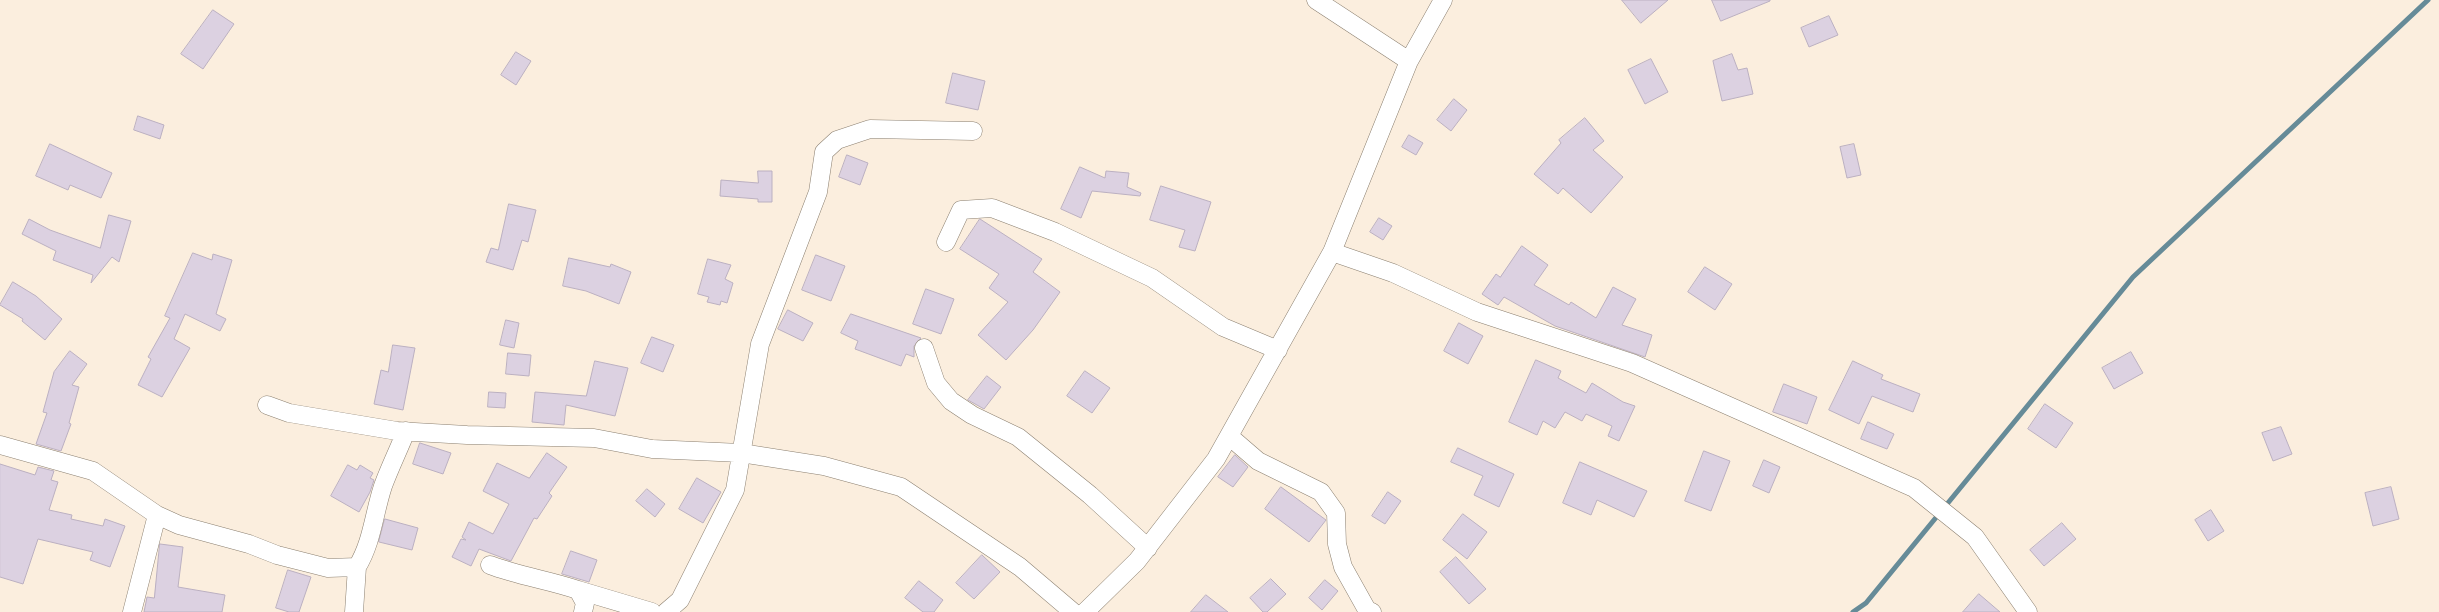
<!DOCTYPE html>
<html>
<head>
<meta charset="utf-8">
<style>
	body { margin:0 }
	canvas { display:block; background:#fbeede }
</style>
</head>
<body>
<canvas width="2439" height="612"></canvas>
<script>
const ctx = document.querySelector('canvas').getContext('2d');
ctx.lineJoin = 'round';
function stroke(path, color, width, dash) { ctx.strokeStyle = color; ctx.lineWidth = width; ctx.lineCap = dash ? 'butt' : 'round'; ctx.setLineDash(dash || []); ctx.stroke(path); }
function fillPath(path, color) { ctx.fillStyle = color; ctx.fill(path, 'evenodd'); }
const stream = new Path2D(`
	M 1853,612 L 1866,603 L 2133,277 L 2428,0`);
const building = new Path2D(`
	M 1622,0 L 1668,0 L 1641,23 Z
	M 1712,0 L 1770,0 L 1770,1 L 1721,21 Z
	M 213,10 L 234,24 L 203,69 L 181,54 Z
	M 1829,16 L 1838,35 L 1809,47 L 1801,28 Z
	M 516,52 L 531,61 L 516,85 L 501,75 Z
	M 1732,54 L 1738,70 L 1747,68 L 1753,94 L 1722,101 L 1713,61 Z
	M 1651,59 L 1668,92 L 1645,104 L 1628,70 Z
	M 953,73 L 985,81 L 978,110 L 946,103 Z
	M 1454,99 L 1467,110 L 1451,131 L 1437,120 Z
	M 138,116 L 164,125 L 160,139 L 134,130 Z
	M 1585,118 L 1604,141 L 1593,150 L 1623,177 L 1591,213 L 1563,188 L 1558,194 L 1534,174 L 1561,143 L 1559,140 Z
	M 1409,135 L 1423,143 L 1416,155 L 1402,147 Z
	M 50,144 L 112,173 L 101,198 L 70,185 L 68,190 L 36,176 Z
	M 1854,144 L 1861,175 L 1847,178 L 1840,147 Z
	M 847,155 L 868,163 L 860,185 L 839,177 Z
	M 1080,167 L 1105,178 L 1106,171 L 1129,173 L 1127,187 L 1141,193 L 1140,196 L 1092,191 L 1081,218 L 1061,209 Z
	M 758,171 L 772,171 L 772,202 L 758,202 L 758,199 L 720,196 L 721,180 L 758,183 Z
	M 1161,186 L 1211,202 L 1195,251 L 1179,247 L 1185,230 L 1150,220 Z
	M 509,204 L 536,210 L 528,242 L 522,240 L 513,270 L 486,262 L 491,248 L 498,250 Z
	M 109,215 L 131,221 L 119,262 L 112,257 L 91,283 L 93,275 L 53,260 L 56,251 L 22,234 L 29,219 L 50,230 L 100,248 Z
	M 1379,218 L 1392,226 L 1383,240 L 1370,232 Z
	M 980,219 L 1042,259 L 1033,272 L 1060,292 L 1033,330 L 1006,360 L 978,335 L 1008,302 L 989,288 L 999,274 L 960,249 Z
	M 1522,246 L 1548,265 L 1534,285 L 1569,305 L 1571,302 L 1596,318 L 1613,287 L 1636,299 L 1622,325 L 1652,335 L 1645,357 L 1555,326 L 1504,297 L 1498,305 L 1482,294 L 1496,274 L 1500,277 Z
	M 193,253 L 212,260 L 213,254 L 232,260 L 216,314 L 226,319 L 220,331 L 185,314 L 174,339 L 190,348 L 162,397 L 138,385 L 151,359 L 148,357 L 170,318 L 165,316 Z
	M 816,255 L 845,266 L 831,301 L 802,290 Z
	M 569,258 L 610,267 L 611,264 L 631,272 L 619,304 L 586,291 L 563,286 Z
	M 708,259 L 731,265 L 725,279 L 733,283 L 727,303 L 721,301 L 720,305 L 707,302 L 709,297 L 698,294 Z
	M 1705,267 L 1732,284 L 1715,310 L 1688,292 Z
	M 13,282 L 36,296 L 62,319 L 45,340 L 22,321 L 23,319 L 0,305 Z
	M 926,289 L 954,299 L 941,334 L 913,324 Z
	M 788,310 L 813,323 L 803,341 L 778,329 Z
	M 851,314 L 921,338 L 914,346 L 914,357 L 906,354 L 901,366 L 855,349 L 858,341 L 841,333 Z
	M 506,320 L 519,323 L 514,348 L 500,345 Z
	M 1459,323 L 1483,336 L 1468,364 L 1444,351 Z
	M 652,337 L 674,345 L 663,372 L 641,363 Z
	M 393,345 L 415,348 L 403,410 L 374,404 L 381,370 L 388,372 Z
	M 70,351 L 87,364 L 72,385 L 79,387 L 69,423 L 71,424 L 61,451 L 36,444 L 47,413 L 43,412 L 54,372 Z
	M 2131,352 L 2143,373 L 2114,389 L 2102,368 Z
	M 508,353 L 531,355 L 529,376 L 506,374 Z
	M 1536,360 L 1561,371 L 1558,378 L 1586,393 L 1592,383 L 1623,402 L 1635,406 L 1619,441 L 1608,436 L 1612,426 L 1586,414 L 1582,421 L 1565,412 L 1555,428 L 1543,421 L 1537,435 L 1509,422 Z
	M 595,361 L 628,368 L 615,416 L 566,405 L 564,425 L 532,422 L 535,392 L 586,396 Z
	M 1853,361 L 1883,375 L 1881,379 L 1920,394 L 1913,412 L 1872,396 L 1859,424 L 1829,410 Z
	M 1085,371 L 1110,388 L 1092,413 L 1067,396 Z
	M 987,376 L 1001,387 L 984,409 L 968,400 Z
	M 1784,384 L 1817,397 L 1807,424 L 1773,412 Z
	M 489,392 L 506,393 L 505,408 L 488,407 Z
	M 2045,404 L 2073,423 L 2056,448 L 2028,429 Z
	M 1868,422 L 1894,434 L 1887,449 L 1861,439 Z
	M 2281,427 L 2292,454 L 2273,461 L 2262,433 Z
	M 420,443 L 451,453 L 443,474 L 413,464 Z
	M 1458,448 L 1514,474 L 1499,507 L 1474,495 L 1483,476 L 1451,462 Z
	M 1704,451 L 1730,461 L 1711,511 L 1685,501 Z
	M 547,453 L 567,467 L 549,493 L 552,496 L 537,519 L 534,518 L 511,561 L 479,549 L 471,566 L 452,557 L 461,539 L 466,540 L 462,537 L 469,522 L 493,534 L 509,504 L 483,491 L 497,463 L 529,478 Z
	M 1235,455 L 1248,467 L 1233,487 L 1218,477 Z
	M 1764,460 L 1780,467 L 1769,493 L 1753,486 Z
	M 1580,462 L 1647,491 L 1634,517 L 1597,500 L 1591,515 L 1563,503 Z
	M 0,464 L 35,475 L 38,467 L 54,471 L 51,480 L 58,482 L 49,510 L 72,515 L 71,519 L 103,526 L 105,519 L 125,526 L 110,567 L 90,560 L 93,552 L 38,539 L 23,584 L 0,577 Z
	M 348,465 L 357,470 L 360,465 L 373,473 L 370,478 L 374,480 L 370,492 L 359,512 L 331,496 Z
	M 697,478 L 721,492 L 703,523 L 679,509 Z
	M 1281,487 L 1326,520 L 1309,542 L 1265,509 Z
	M 2391,487 L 2399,519 L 2373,526 L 2365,493 Z
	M 647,489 L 665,504 L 655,517 L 636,501 Z
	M 1388,492 L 1401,501 L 1385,524 L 1372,516 Z
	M 2211,510 L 2224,531 L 2208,541 L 2195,520 Z
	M 1463,514 L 1487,532 L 1467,559 L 1443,540 Z
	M 385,519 L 418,528 L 412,550 L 379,542 Z
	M 2062,523 L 2076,539 L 2044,566 L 2030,550 Z
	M 160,544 L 183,547 L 178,587 L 225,595 L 222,612 L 144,612 L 147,597 L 154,598 Z
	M 571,551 L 597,560 L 589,582 L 562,574 Z
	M 982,555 L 1000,572 L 974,599 L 956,583 Z
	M 1456,557 L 1486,589 L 1469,604 L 1440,572 Z
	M 288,570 L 311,577 L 299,612 L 289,612 L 276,608 Z
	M 1271,579 L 1286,594 L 1267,612 L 1263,612 L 1250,598 Z
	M 1325,580 L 1338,591 L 1322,610 L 1309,598 Z
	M 919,581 L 943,600 L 934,612 L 923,612 L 905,598 Z
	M 1979,594 L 2000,612 L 1963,612 Z
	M 1206,595 L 1228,612 L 1191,612 Z`);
const minor = new Path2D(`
	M 1316,0 L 1409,61
	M 946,242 L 961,210 L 992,208 L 1055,232 L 1152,278 L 1223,327 L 1278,350
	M 1332,252 L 1393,273 L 1477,312 L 1632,363 L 1914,488 L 1975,537 L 2028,612
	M 924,348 L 936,383 L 951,401 L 972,415 L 1018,437 L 1090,495 L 1148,548
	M 267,405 L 289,413 L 397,431 L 467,435 L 594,438 L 652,449 L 741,453 L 824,466 L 901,487 L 1020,567 L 1073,612
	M 1229,436 L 1258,461 L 1321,492 L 1336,513 L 1337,544 L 1343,567 L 1367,610 L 1372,612
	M 0,445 L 93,471 L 157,515 L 179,525 L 249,544 L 277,555 L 328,568 L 357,567 C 372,543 374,513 383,486 C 390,467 399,449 406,431
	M 490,565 C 519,576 549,580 578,590 L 585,603 L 583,612
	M 578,590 L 652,612
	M 132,612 L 157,515
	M 354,612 L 357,567
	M 666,612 L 680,600 L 735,490 L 760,344 L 818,192 L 824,152 L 837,140 L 870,129 L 973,131
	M 1085,612 L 1137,561 L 1216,459 L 1332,252 L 1409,61 L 1443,0`);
stroke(stream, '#668b98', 5);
fillPath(building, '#dcd1e1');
stroke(building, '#bbb0c1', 1);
stroke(minor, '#8c8071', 19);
stroke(minor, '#fff', 18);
</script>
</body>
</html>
